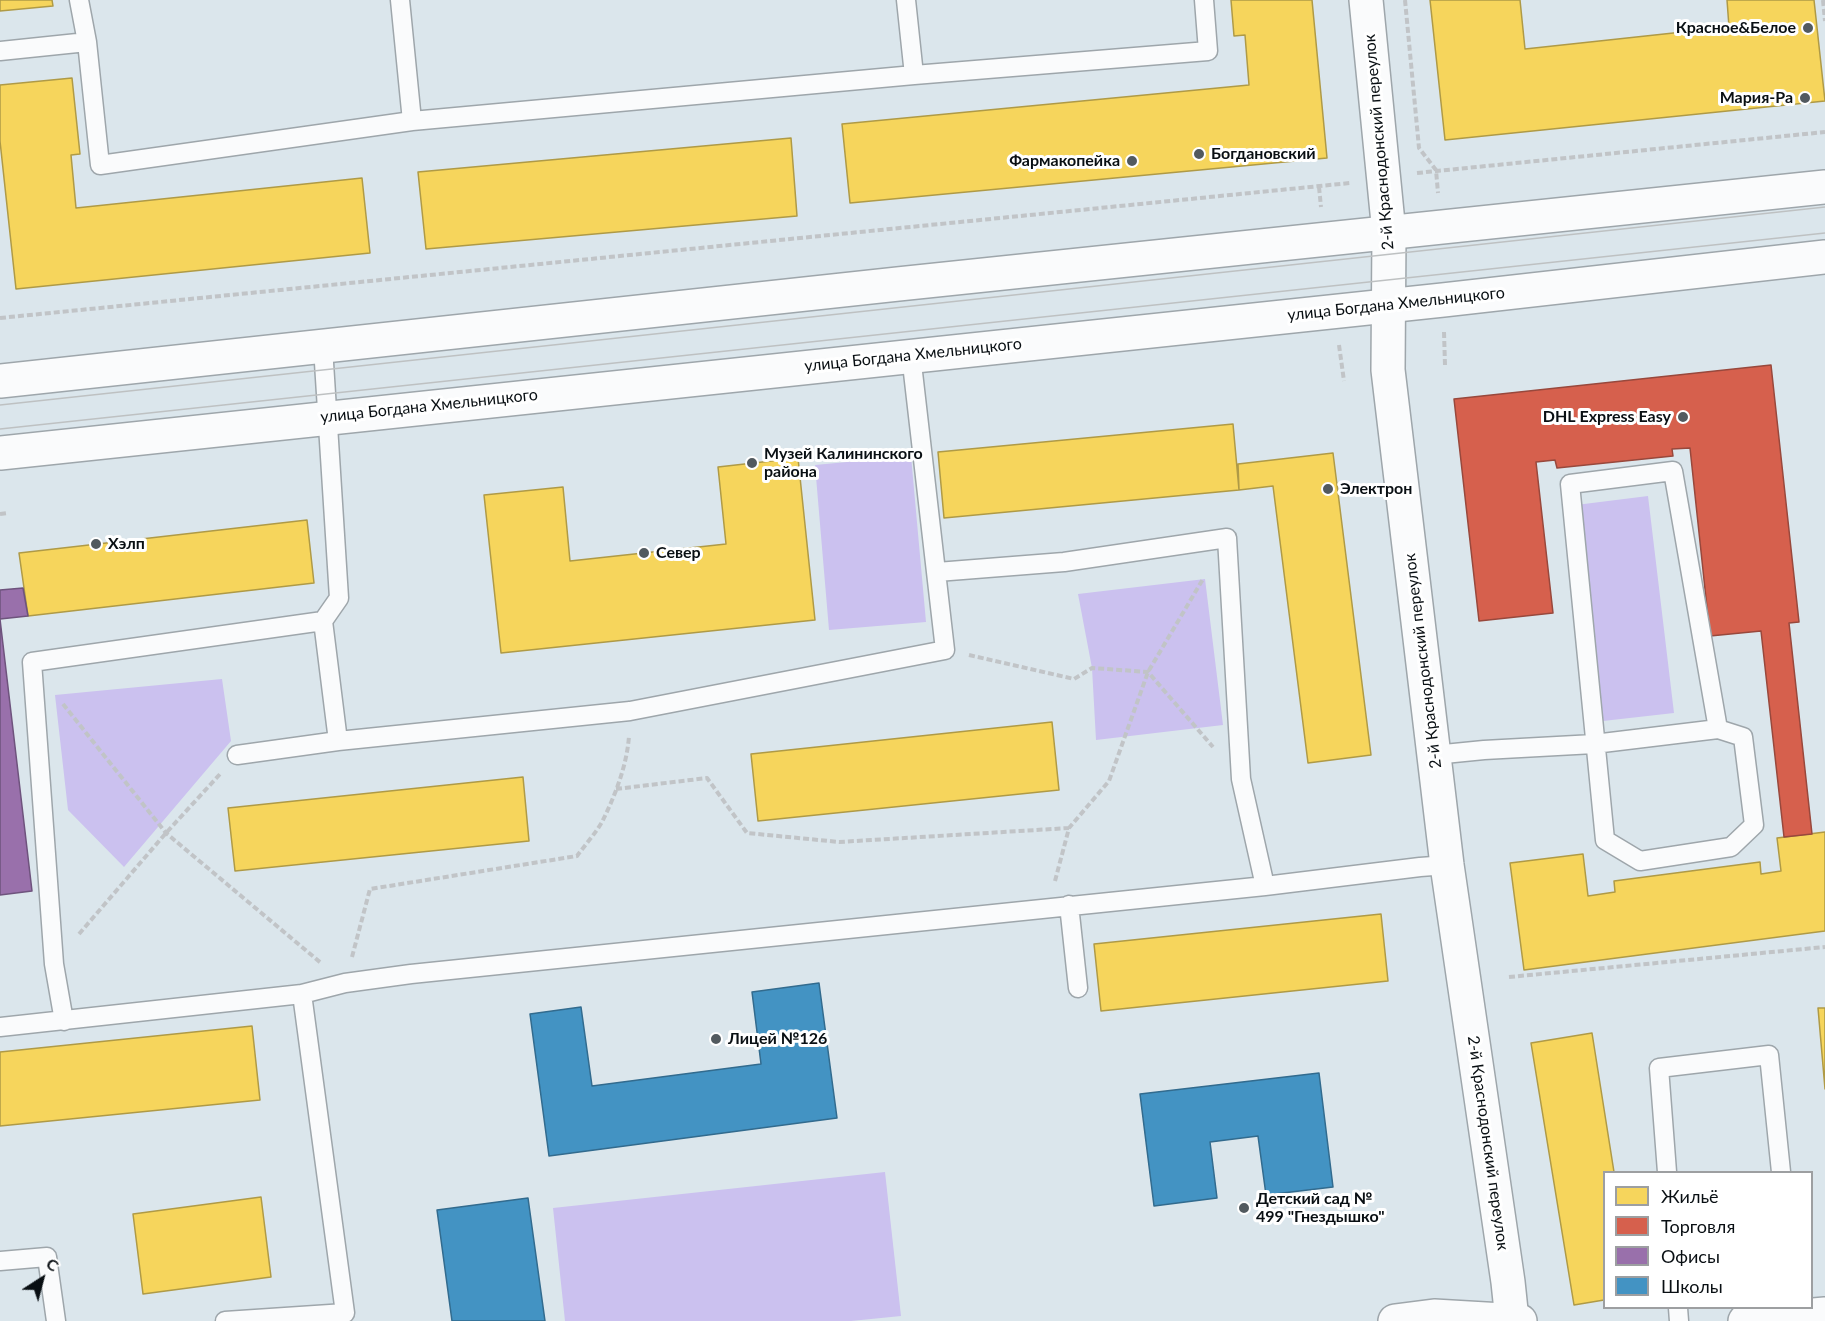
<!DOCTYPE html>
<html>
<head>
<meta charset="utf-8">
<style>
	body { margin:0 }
	#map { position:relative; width:1825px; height:1321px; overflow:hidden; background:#dbe6ec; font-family:Lato,sans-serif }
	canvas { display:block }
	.legend { position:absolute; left:1603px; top:1171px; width:210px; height:138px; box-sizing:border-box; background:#fff; border:2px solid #9d9fa1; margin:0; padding:8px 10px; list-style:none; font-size:18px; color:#090f13 }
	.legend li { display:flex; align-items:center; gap:12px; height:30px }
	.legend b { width:30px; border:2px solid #9d9fa1 }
	.north { position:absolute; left:12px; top:1249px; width:60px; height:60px; -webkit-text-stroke:4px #fff; paint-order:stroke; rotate:36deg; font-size:16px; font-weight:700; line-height:24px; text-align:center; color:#090f13 }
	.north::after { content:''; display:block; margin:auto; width:21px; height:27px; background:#090f13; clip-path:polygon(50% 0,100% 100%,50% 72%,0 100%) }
</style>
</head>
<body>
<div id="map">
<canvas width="1825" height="1321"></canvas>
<ul class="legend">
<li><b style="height:16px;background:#f6d55c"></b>Жильё</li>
<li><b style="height:16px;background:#d6604d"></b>Торговля</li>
<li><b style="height:16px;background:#9970ab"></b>Офисы</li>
<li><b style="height:16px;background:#4393c3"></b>Школы</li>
</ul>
<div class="north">С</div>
</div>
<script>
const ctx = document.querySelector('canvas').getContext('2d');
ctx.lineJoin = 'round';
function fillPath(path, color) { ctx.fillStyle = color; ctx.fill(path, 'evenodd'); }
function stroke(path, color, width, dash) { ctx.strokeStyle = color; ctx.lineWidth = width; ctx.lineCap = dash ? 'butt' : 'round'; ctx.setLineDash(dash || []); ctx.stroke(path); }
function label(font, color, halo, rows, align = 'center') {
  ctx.font = font + ' Lato,sans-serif'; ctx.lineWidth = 6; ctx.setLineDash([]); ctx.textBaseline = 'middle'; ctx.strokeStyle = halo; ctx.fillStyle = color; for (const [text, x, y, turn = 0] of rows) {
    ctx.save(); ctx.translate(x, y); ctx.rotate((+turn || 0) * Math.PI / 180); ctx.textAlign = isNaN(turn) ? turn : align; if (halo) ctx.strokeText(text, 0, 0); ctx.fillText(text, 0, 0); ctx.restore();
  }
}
const green = new Path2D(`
	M 911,456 L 926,622 L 829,630 L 815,465 Z
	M 1648,496 L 1674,713 L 1603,721 L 1576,505 Z
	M 1205,579 L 1223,725 L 1096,740 L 1092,668 L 1078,594 Z
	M 222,679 L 231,741 L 124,867 L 68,810 L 55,695 Z
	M 885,1172 L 901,1316 L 851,1321 L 565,1321 L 553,1208 Z`);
const homes = new Path2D(`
	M 0,0 L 52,0 L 53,6 L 0,11 Z
	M 1231,0 L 1312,0 L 1327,158 L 850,203 L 842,124 L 1249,85 L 1245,35 L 1234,36 Z
	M 1430,0 L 1520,0 L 1525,49 L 1729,27 L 1727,0 L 1814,0 L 1825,101 L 1445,140 Z
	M 72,78 L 80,154 L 71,155 L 76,208 L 362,178 L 370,253 L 16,289 L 0,141 L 0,85 Z
	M 791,138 L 797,216 L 426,249 L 418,172 Z
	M 1233,424 L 1239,490 L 944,518 L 938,452 Z
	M 1333,453 L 1371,755 L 1308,763 L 1273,486 L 1239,490 L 1238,464 Z
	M 798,458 L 815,620 L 501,653 L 484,495 L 563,487 L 570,561 L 726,544 L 718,467 Z
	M 307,520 L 314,583 L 28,616 L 19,553 Z
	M 1052,722 L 1059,790 L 758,821 L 751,754 Z
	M 523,777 L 529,841 L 235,871 L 228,808 Z
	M 1825,832 L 1825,931 L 1524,970 L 1510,863 L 1583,854 L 1588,896 L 1615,892 L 1614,881 L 1760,862 L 1761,874 L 1781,871 L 1777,838 Z
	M 1381,914 L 1388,981 L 1101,1011 L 1094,944 Z
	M 1818,1008 L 1825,1008 L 1825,1089 Z
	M 252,1026 L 260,1100 L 0,1126 L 0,1052 Z
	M 1592,1033 L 1614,1172 L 1604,1172 L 1604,1300 L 1574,1305 L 1531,1043 Z
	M 261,1197 L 271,1277 L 143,1294 L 133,1214 Z`);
const shops = new Path2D(`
	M 1771,365 L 1799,622 L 1789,623 L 1812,834 L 1784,837 L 1761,631 L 1710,636 L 1690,448 L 1672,449 L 1673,456 L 1557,468 L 1555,460 L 1536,462 L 1553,613 L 1479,621 L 1454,399 Z`);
const offices = new Path2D(`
	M 23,588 L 28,616 L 0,619 L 32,891 L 0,895 L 0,590 Z`);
const schools = new Path2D(`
	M 819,983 L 837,1118 L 549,1156 L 530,1014 L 581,1007 L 592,1086 L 761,1064 L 752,992 Z
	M 1319,1073 L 1333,1187 L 1266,1195 L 1258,1136 L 1210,1142 L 1217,1198 L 1154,1206 L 1140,1094 Z
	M 528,1198 L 545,1321 L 452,1321 L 437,1210 Z`);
const path = new Path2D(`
	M 1405,0 L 1419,148 L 1436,170 L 1438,193
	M 1823,0 L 1825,21
	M 1417,173 L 1825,132
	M 1319,187 L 1321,207
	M 0,318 L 1350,183
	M 1444,332 L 1445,365
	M 1339,345 L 1344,381
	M 0,514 L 8,513
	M 969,655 L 1074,679 L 1092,668 L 1148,672 L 1213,747
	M 63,704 L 166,833 L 321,963
	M 616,789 L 707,778 L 747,833 L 839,842 L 1069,828
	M 1055,881 L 1069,828 L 1109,781 L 1148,672 L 1203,579
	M 79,934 L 166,833 L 221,773
	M 352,957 L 370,889 L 577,856 C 585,845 595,834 602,822 C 615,796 627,765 629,736
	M 1509,977 L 1825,947`);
const service = new Path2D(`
	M 400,0 L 412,121
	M 906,0 L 914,75
	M 87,42 L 100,165 L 412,121 L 914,75 L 1208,51 L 1204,0
	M 0,51 L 87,42 L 79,0
	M 1673,471 L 1718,729 L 1743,737 L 1754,825 L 1731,847 L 1640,861 L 1605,840 L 1570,484 Z
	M 937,572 L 1064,562 L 1227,538 L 1241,779 L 1265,886
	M 323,621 L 338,741
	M 237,755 L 338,741 L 630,711 L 945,650 L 911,355
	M 1434,755 L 1484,750 L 1594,744 L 1718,729
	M 1069,905 L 1078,988
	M 64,1021 L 54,964 L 32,662 L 323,621 L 339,598 L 323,347
	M 0,1027 L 302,994 L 345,983 L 411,974 L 1265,886 L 1420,867 L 1447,865
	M 1667,1172 L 1659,1068 L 1769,1055 L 1781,1172
	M 0,1261 L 47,1257 L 56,1321
	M 1678,1308 L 1679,1321
	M 225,1321 L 345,1313 L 302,994`);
const minor = new Path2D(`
	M 1366,0 L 1389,233 L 1388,370 L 1447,865 L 1508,1282 L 1512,1320
	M 1395,1321 L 1434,1316 L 1520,1321
	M 1745,1321 L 1825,1314`);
const trunk = new Path2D(`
	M 0,381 L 898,284 L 1825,187
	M 0,453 L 1443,300 L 1825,257`);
const tram = new Path2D(`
	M 0,405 L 1825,207
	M 0,429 L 1825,233`);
const markers = [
	[1808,28,6,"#525a5f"],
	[1805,98,6,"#525a5f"],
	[1199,154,6,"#525a5f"],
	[1132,161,6,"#525a5f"],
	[1683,417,6,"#525a5f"],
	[752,463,6,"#525a5f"],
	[1328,489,6,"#525a5f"],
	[96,544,6,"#525a5f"],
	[644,553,6,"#525a5f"],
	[716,1039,6,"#525a5f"],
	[1244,1208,6,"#525a5f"]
];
const poiNames = [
	["Красное&Белое",1796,28,"right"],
	["Мария-Ра",1793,98,"right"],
	["Богдановский",1211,154],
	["Фармакопейка",1120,161,"right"],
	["DHL Express Easy",1671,417,"right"],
	["Музей Калининского",764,454],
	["района",764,472],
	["Электрон",1340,489],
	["Хэлп",108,544],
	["Север",656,553],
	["Лицей №126",728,1039],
	["Детский сад №",1256,1199],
	["499 \"Гнездышко\"",1256,1217]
];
const streetNames = [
	["2-й Краснодонский переулок",1379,142,-95],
	["улица Богдана Хмельницкого",1396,304,-6],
	["улица Богдана Хмельницкого",913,355,-6],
	["улица Богдана Хмельницкого",429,406,-6],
	["2-й Краснодонский переулок",1423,661,-97],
	["2-й Краснодонский переулок",1488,1143,82]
];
fillPath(green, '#cbc1ef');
fillPath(homes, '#f6d55c');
stroke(homes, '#af9a46', 1.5);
fillPath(shops, '#d6604d');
stroke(shops, '#98483c', 1.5);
fillPath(offices, '#9970ab');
stroke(offices, '#6e537d', 1.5);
fillPath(schools, '#4393c3');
stroke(schools, '#326b8e', 1.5);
stroke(service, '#9ea6ab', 21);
stroke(minor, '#9ea6ab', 36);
stroke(trunk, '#9ea6ab', 36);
stroke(path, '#c1c4c7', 4, [6, 3]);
stroke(service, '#fafbfc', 18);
stroke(minor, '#fafbfc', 33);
stroke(trunk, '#fafbfc', 33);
stroke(tram, '#bec1c2', 1.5);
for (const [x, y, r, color] of markers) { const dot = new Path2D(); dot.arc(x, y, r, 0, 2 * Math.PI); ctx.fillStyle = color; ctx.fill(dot); stroke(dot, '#fff', 2); }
label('bold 16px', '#090f13', '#fff', poiNames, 'left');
label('16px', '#090f13', '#fff', streetNames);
</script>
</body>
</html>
